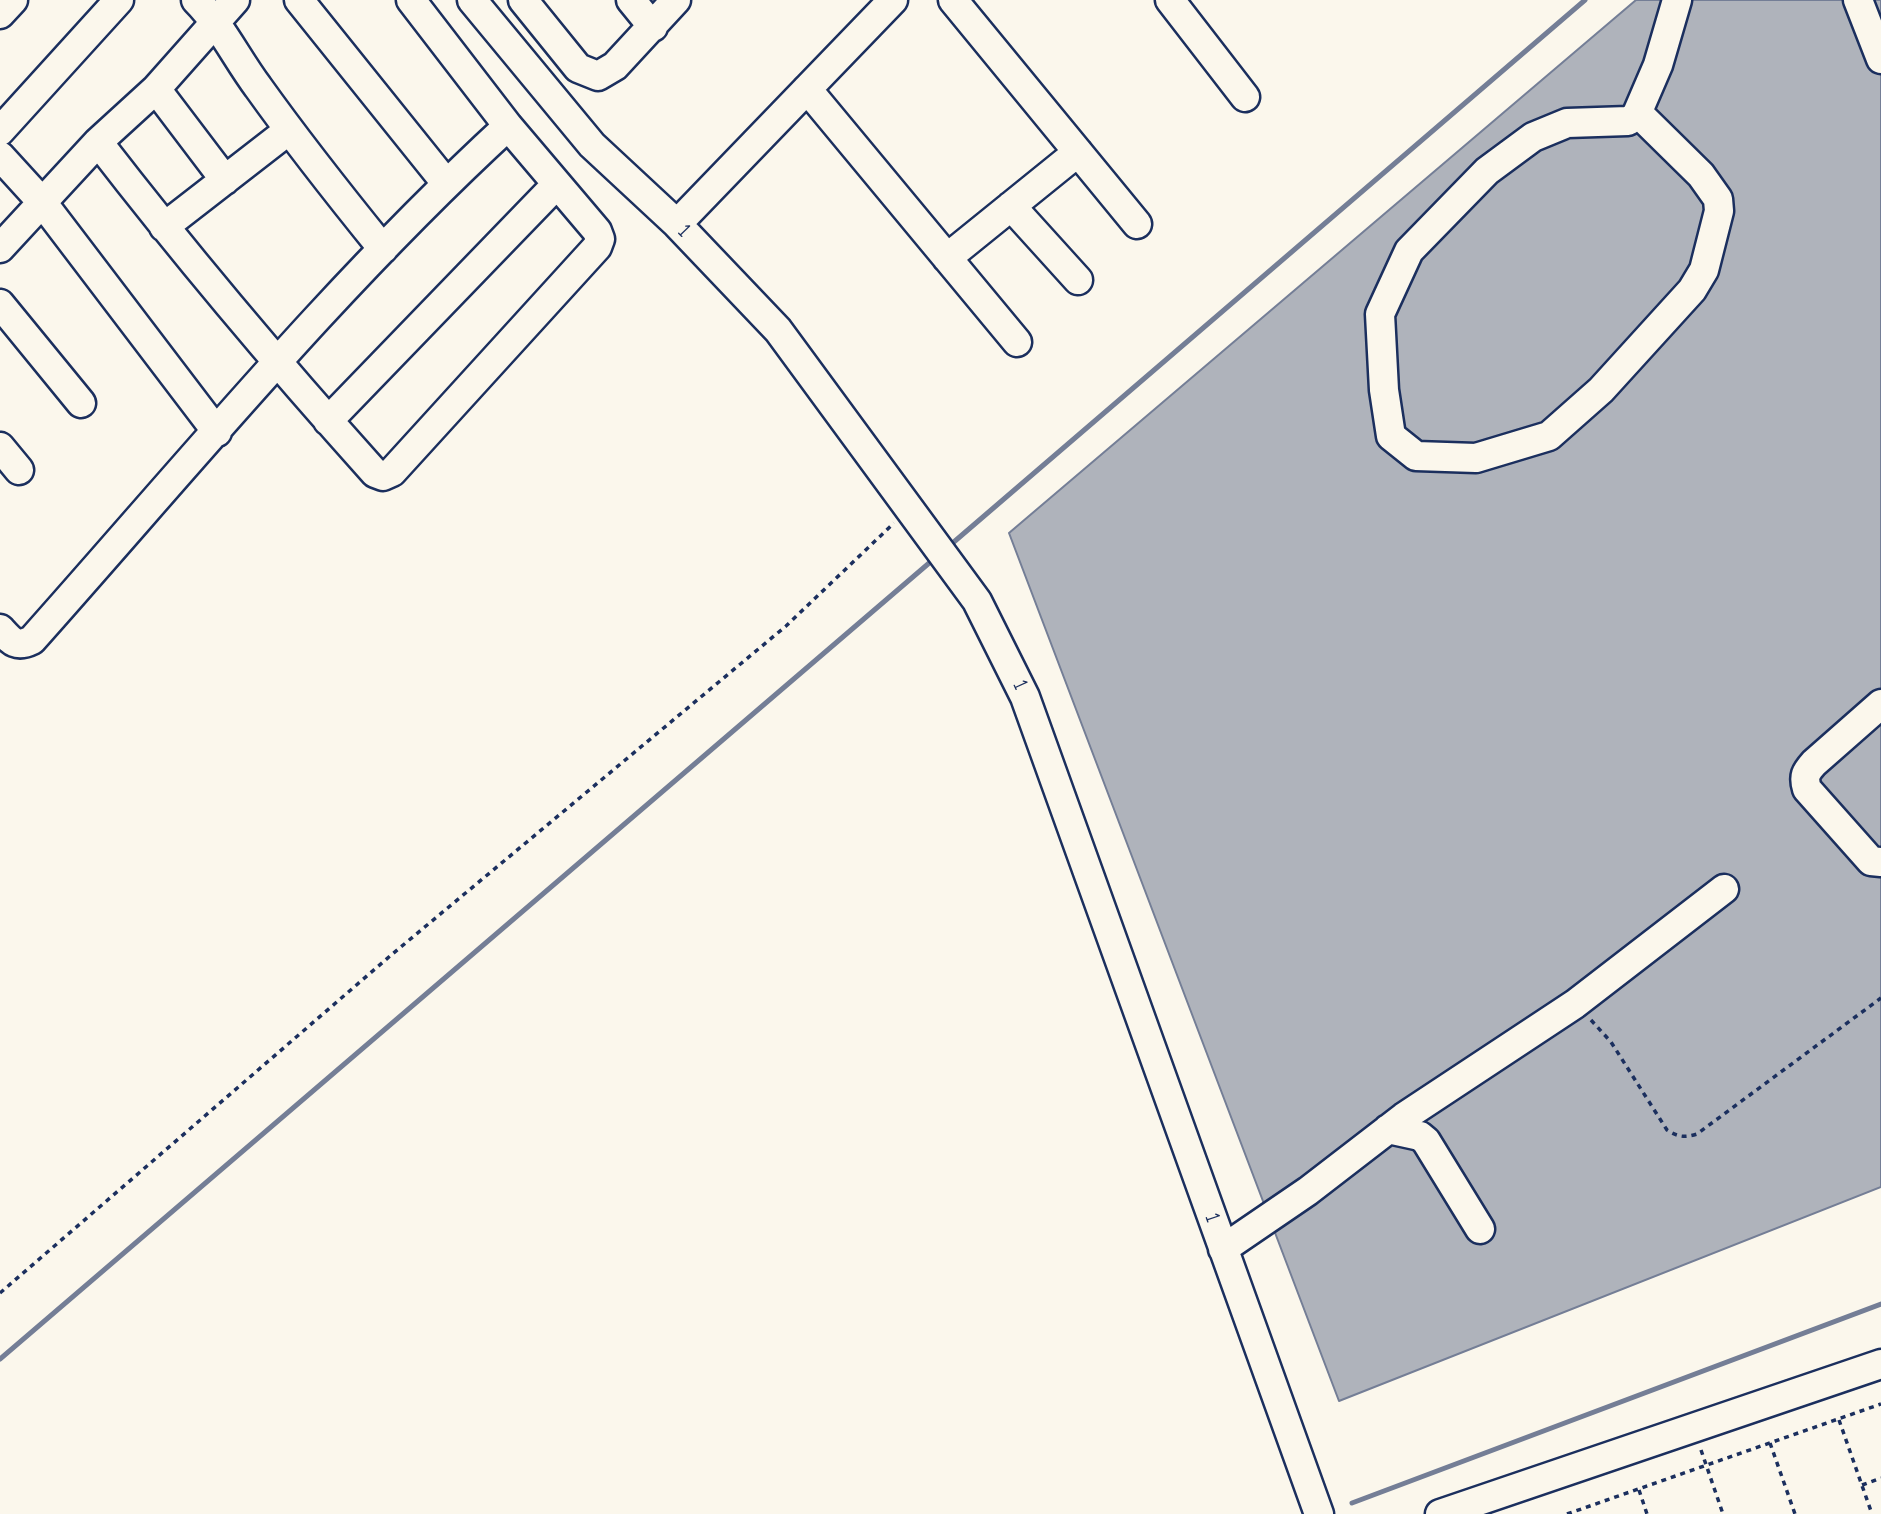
<!DOCTYPE html>
<html>
<head>
<meta charset="utf-8">
<style>
	body { margin:0 }
	canvas { display:block; background:#fbf7ec }
</style>
</head>
<body>
<canvas width="1881" height="1514"></canvas>
<script>
const ctx = document.querySelector('canvas').getContext('2d');
ctx.lineJoin = 'round';
function fillPath(path, color) { ctx.fillStyle = color; ctx.fill(path, 'evenodd'); }
function stroke(path, color, width, dash) { ctx.strokeStyle = color; ctx.lineWidth = width; ctx.lineCap = dash ? 'butt' : 'round'; ctx.setLineDash(dash || []); ctx.stroke(path); }
function label(font, color, halo, rows, align = 'center') {
  ctx.font = font + ' "Comic Neue",sans-serif'; ctx.lineWidth = 5; ctx.setLineDash([]); ctx.textBaseline = 'middle'; ctx.strokeStyle = halo; ctx.fillStyle = color; for (const [text, x, y, turn = 0] of rows) {
    ctx.save(); ctx.translate(x, y); ctx.rotate((+turn || 0) * Math.PI / 180); ctx.textAlign = isNaN(turn) ? turn : align; if (halo) ctx.strokeText(text, 0, 0); ctx.fillText(text, 0, 0); ctx.restore();
  }
}
const water = new Path2D(`
	M 1636,0 L 1881,0 L 1881,1187 L 1339,1401 L 1009,533 Z`);
const stream = new Path2D(`
	M 948,547 L 1585,0
	M 0,1359 L 935,558
	M 1352,1503 L 1881,1304`);
const path = new Path2D(`
	M 1591,1020 L 1611,1042 L 1667,1130 C 1678,1137 1685,1138 1697,1134 L 1881,998
	M 0,1293 L 390,956 L 786,626 L 894,523
	M 1839,1420 L 1872,1514
	M 1770,1443 L 1795,1514
	M 1701,1450 L 1723,1514
	M 1862,1485 L 1881,1478
	M 1639,1490 L 1647,1514
	M 1567,1514 L 1881,1404`);
const minor = new Path2D(`
	M 196,0 C 221,25 237,59 258,87 C 298,143 340,196 383,249
	M 299,0 L 446,183
	M 472,0 L 592,145 L 677,224 L 778,330 L 977,601 L 1025,697 L 1319,1514
	M 523,0 L 578,68 L 598,76 L 615,66 L 676,0
	M 631,0 L 653,27
	M 953,0 L 1137,224
	M 1170,0 L 1245,97
	M 1858,0 L 1881,59
	M 0,14 L 13,0
	M 156,89 L 225,180
	M 807,89 L 1017,342
	M 1638,113 L 1701,175 L 1718,199 L 1719,211 L 1704,270 L 1692,290 L 1601,390 L 1549,436 L 1476,458 L 1416,456 L 1391,436 L 1384,390 L 1380,314 L 1409,251 L 1487,171 L 1533,137 L 1567,123 L 1628,121 L 1636,116 L 1658,65 L 1677,0
	M 0,131 L 119,0
	M 98,142 C 186,256 279,366 375,473 L 383,476 L 392,472 L 597,247 L 600,239 L 597,231 L 508,126 L 411,0
	M 0,156 L 42,202 L 217,432
	M 1011,206 L 1078,280
	M 677,224 L 893,0
	M 164,227 L 289,130
	M 0,248 L 98,142 L 156,89 L 235,0
	M 947,258 L 1078,152
	M 0,304 L 81,403
	M 328,421 L 557,184
	M 0,447 L 19,470
	M 0,629 C 11,641 16,648 32,640 C 187,466 336,284 508,126
	M 1881,704 L 1814,763 C 1806,772 1803,776 1807,789 L 1871,861 L 1881,862
	M 1388,1129 L 1420,1136 L 1426,1141 L 1480,1229
	M 1223,1249 L 1308,1191 L 1404,1117 L 1575,1004 L 1724,889
	M 1440,1514 L 1881,1364`);
const streetNames = [
	["1",684,231,45],
	["1",1020,685,65],
	["1",1212,1218,70]
];
fillPath(water, '#afb3bb');
stroke(water, '#747e96', 2);
stroke(stream, '#747e96', 5);
stroke(minor, '#1b2f5e', 33);
stroke(path, '#1b2f5e', 3.5, [5, 5]);
stroke(minor, '#fbf7ec', 28);
label('21px', '#1b2f5e', '#fbf7ec', streetNames);
</script>
</body>
</html>
